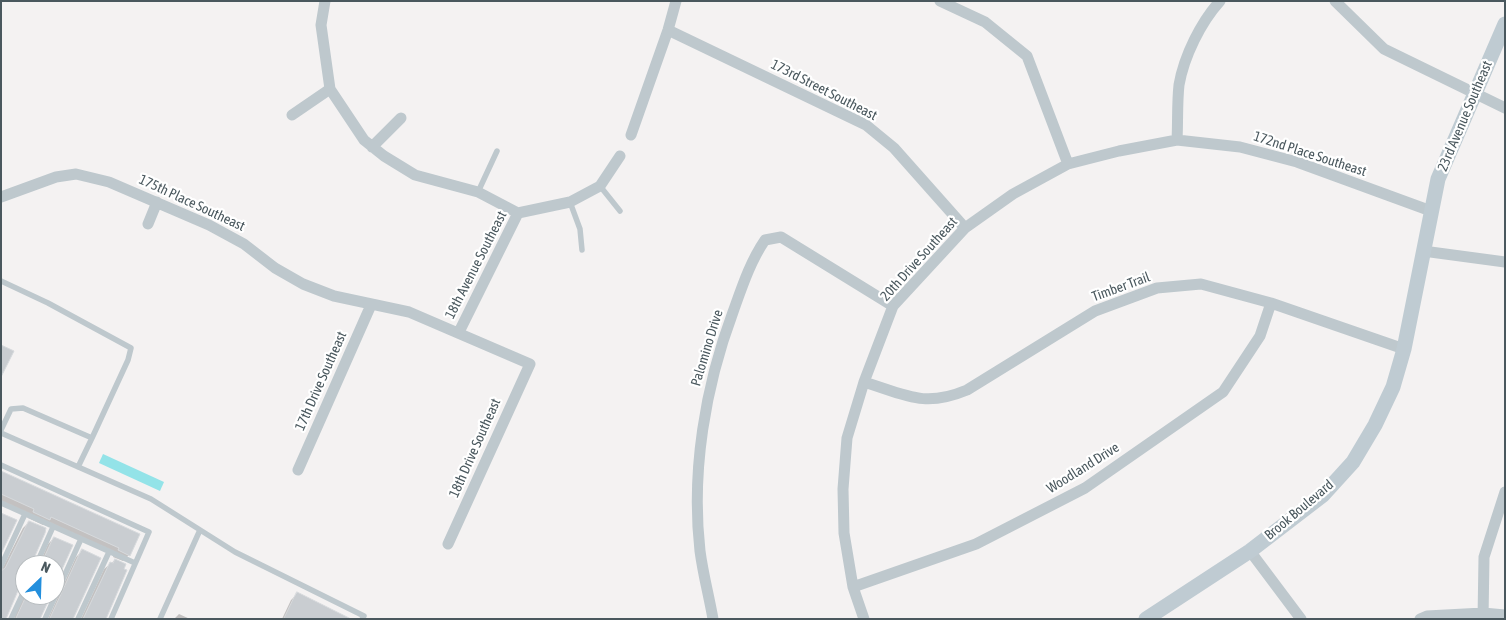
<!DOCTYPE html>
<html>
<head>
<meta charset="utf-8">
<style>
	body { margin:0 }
	#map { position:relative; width:1506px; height:620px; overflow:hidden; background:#f4f2f2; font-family:"Asap Condensed",sans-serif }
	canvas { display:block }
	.frame { position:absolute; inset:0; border:2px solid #4a585e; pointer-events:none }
	.north { position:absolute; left:15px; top:555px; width:50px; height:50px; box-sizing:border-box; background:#fff; border:1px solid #b7bcbf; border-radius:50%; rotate:24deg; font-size:14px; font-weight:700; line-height:20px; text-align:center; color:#4a585e }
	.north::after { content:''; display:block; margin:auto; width:18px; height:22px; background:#238fdd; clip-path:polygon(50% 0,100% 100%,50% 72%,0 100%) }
</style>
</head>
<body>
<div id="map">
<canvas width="1506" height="620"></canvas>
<div class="frame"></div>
<div class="north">N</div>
</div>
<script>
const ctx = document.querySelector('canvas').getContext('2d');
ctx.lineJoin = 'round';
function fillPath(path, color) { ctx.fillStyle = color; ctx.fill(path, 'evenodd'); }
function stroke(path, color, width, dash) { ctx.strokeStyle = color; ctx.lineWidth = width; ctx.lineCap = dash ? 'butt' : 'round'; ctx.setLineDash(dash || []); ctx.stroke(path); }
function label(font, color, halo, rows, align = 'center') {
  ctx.font = font + ' "Asap Condensed",sans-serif'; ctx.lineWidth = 4.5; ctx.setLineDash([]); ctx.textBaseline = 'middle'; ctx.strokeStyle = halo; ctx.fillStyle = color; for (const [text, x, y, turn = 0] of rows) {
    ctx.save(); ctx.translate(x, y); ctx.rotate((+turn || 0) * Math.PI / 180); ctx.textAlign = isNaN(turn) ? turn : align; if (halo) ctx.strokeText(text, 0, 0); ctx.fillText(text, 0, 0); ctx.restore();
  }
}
const water = new Path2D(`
	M 103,454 L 164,482 L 160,491 L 99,463 Z`);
const shadow = new Path2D(`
	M 1,473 L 138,535 L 129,555 L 123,561 L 113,557 L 114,554 L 45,523 L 43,525 L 28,518 L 29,515 L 1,503 Z
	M 29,522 L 31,565 L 25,565 L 25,595 L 49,595 L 40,619 L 14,619 L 21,590 L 17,591 L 1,619 L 1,571 L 23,528 Z
	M 54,538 L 71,546 L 55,582 L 55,565 L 39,565 L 48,544 Z
	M 82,551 L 73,619 L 48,619 L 76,557 Z
	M 115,560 L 104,619 L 81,619 L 104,569 Z
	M 297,594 L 348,619 L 282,619 L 291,600 Z
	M 179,614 L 190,619 L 174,619 Z`);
const building = new Path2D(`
	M 1,345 L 14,351 L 1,377 Z
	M 1,471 L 140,534 L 130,556 L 118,550 L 119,548 L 51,517 L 50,520 L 33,512 L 34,509 L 1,494 Z
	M 1,513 L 17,520 L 1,554 Z
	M 29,521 L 46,528 L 45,533 L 31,565 L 25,565 L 25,574 L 6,619 L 1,619 L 1,571 L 5,568 Z
	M 54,537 L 73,545 L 55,585 L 55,565 L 41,565 Z
	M 82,549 L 101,558 L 73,619 L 50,619 Z
	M 115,559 L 126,564 L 124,569 L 127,570 L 106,619 L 83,619 L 110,562 L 113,563 Z
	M 297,592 L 351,619 L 284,619 Z
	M 27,595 L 51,595 L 40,619 L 16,619 Z`);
const lane = new Path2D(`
	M 600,186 L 620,211
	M 478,192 L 497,151
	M 570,202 L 580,229 L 582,250
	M 1,281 L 48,303 L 131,348 L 128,360 L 92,438
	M 1,430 L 11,409 L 23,408 L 92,438 L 78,467
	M 1,433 L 151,499 L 235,552 L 364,616 L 362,619
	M 1,465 L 149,532 L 111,619
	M 1,503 L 135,563
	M 36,565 L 53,527
	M 1,566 L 25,514
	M 11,619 L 25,589
	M 45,619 L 81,539
	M 78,619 L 109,552
	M 160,619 L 200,530`);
const street = new Path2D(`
	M 325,1 L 321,25 L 330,89 L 364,140 L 384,156 L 415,175 L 478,192 L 518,213
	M 940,1 L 985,22 L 1027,56 L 1068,164
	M 1335,1 L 1384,49 L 1505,108
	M 668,30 L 866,125 L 894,148 L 965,228
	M 292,115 L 330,89
	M 631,135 L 668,30 L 676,1
	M 1177,140 C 1178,122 1177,103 1179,85 C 1184,56 1201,22 1220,1
	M 372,147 L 401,118
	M 1,197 L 56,177 L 76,174 L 109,182 L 209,225 L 244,244 L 275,268 L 303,284 L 334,296 L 409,312 L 530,364 L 448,544
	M 518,213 L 570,202 L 600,186 L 620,156
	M 148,224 L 157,202
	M 1423,251 L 1505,262
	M 459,332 L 518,213
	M 864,382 C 906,395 924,408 967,390 L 1095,311 L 1157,288 L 1201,284 L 1271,303 L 1404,349
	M 298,470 L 371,305
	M 1250,551 L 1301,619
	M 853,587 L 976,544 L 1085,488 L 1223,392 L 1260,336 L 1271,303
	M 713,619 C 709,596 703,574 700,551 C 691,472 705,387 733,312 C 742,287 750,262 765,240 L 781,237 L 893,306
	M 864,619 L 853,587 L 844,533 L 843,489 L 847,438 L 864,382 L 893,306 L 965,228 L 1013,194 L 1068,164 L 1119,151 L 1177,140 L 1240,147 L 1297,162 L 1431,211
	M 1420,619 L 1427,616 L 1483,613 L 1505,615
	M 1483,619 L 1484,557 L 1505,492`);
const secondary = new Path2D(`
	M 1146,619 L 1250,551 L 1323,495 L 1353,462 L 1375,425 L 1393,387 L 1404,349 L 1438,179 L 1505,24`);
const streetNames = [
	["173rd Street Southeast",824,90,27],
	["23rd Avenue Southeast",1465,116,-67],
	["172nd Place Southeast",1310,154,18],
	["175th Place Southeast",192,203,25],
	["20th Drive Southeast",919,259,-48],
	["18th Avenue Southeast",476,265,-63],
	["Timber Trail",1121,287,-20],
	["Palomino Drive",707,348,-73],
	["17th Drive Southeast",321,381,-66],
	["18th Drive Southeast",475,448,-66],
	["Woodland Drive",1083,468,-32],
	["Brook Boulevard",1299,510,-40]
];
fillPath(water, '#93e3e8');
fillPath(shadow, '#0003');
fillPath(building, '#c9cdd1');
stroke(building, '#d6d9dc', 1);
stroke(lane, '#bec8cd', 5.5);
stroke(street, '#bec8cd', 11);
stroke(secondary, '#bfcbd2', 15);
label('14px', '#4a585e', '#fff', streetNames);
</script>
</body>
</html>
